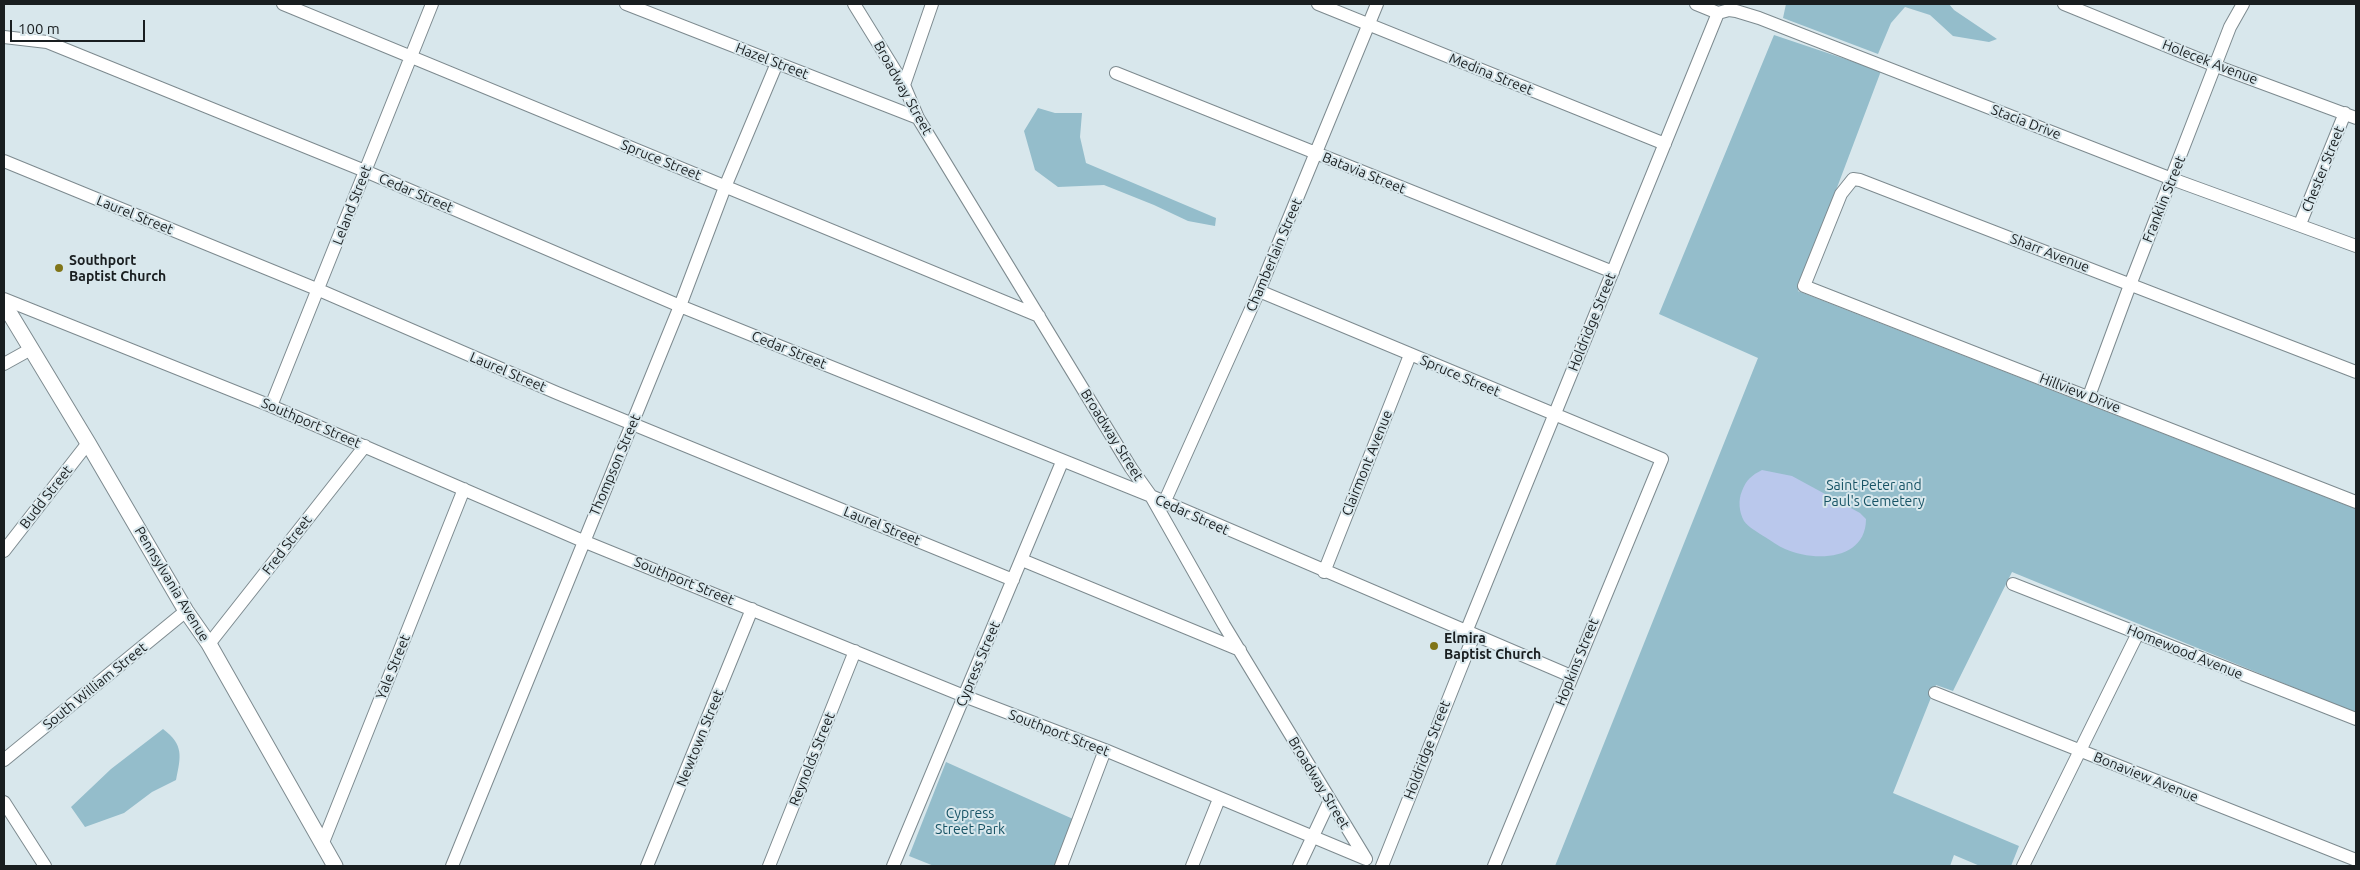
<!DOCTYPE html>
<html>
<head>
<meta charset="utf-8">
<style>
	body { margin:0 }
	#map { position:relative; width:2360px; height:870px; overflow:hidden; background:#d8e7ec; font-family:Ubuntu,sans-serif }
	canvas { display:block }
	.frame { position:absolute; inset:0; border:5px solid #191e20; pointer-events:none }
	.scale { position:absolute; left:10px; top:20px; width:135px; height:22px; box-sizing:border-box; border:2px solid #191e20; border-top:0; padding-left:6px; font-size:15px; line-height:18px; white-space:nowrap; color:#191e20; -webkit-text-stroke:4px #d8e7ec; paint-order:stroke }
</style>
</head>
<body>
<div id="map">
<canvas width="2360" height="870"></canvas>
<div class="frame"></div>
<div class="scale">100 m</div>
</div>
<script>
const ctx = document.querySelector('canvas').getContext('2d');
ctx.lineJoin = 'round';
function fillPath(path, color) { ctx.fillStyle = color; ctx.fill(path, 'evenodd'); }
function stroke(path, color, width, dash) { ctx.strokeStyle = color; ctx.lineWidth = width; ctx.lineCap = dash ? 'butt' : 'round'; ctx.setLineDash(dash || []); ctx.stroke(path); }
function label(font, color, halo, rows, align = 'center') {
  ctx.font = font + ' Ubuntu,sans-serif'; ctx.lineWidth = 4; ctx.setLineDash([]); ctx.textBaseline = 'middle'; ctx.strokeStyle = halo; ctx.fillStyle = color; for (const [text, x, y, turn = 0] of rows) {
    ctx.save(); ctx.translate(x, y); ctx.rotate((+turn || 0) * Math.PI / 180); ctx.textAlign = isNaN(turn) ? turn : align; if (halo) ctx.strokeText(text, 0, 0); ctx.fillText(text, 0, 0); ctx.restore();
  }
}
const green = new Path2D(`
	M 1786,4 L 1949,4 L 1954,10 L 1997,39 L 1989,42 L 1953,36 L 1930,15 L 1905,7 L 1891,23 L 1878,54 L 1783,18 Z
	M 1774,35 L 1881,71 L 1798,291 L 2356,509 L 2356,713 L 2012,572 L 1953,691 L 1936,685 L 1893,793 L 2019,846 L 2011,866 L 1980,866 L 1954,855 L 1950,866 L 1555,866 L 1758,358 L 1659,314 Z
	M 1038,108 L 1055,113 L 1082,113 L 1080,137 L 1086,163 L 1216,218 L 1215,226 L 1188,221 L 1154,205 L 1104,185 L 1058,187 L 1035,170 L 1024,131 Z
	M 163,729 C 184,745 181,756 176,780 L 152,792 L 124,813 L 85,827 L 71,807 L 111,769 Z
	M 946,762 L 1073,819 L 1054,866 L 934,866 L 909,856 Z`);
const water = new Path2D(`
	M 1762,470 L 1792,476 L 1860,513 L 1866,519 C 1866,561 1814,562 1785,549 C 1778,546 1772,541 1765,537 C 1759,533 1748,527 1744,521 C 1739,512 1738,500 1742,491 C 1746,480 1752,475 1762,470 Z`);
const minor = new Path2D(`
	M 283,4 L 1039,316
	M 626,4 L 918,118
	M 854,4 L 904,85 L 918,118 L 1131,468 L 1151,496 L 1224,625 L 1366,859
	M 1318,4 L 1665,144
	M 1696,4 L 1718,13 L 1729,10 L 1736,11 L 1759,18 L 2172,179 L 2356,246
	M 2064,4 L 2216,66 L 2356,118
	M 4,37 L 47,42 L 365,171 L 680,306 L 1151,496 L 1571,676
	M 1116,73 L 1613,272
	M 904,85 L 932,4
	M 4,161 L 319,290 L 557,393 L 1013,580
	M 2300,224 L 2345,113
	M 1259,291 L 1662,459 L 1494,866
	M 4,299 L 271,406 L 583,541 L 964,696 L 1105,750 L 1366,859
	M 4,364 L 31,349
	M 2356,372 L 1860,180 L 1853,179 L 1841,194 L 1804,286 L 2356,502
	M 2089,396 L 2130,285 L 2230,27 L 2243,4
	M 271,406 L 432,4
	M 1164,503 L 1259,291 L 1377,4
	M 4,551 L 88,443
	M 1022,560 L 1240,650
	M 1324,572 L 1410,355
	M 2013,584 L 2356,719
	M 1466,632 L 1718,13
	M 209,644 L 365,446
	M 1935,693 L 2356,860
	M 4,760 L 186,611
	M 4,802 L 45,866
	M 322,845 L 464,489
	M 452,866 L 680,306 L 725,187 L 777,63
	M 647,866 L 752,609
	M 769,866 L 855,651
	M 893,866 L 1062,462
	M 1061,866 L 1105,750
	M 1192,866 L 1219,799
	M 1299,866 L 1330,800
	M 1382,866 L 1474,635
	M 2023,866 L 2138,633`);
const major = new Path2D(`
	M 4,304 L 88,443 L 186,611 L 209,644 L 335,866`);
const markers = [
	[59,268,5,"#807518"],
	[1434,646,5,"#807518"]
];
const streetNames = [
	["Hazel Street",772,61,21],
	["Holecek Avenue",2210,62,21],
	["Medina Street",1491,74,22],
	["Broadway Street",903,88,61],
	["Stacia Drive",2026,122,21],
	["Spruce Street",661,160,22],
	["Chester Street",2323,169,-68],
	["Batavia Street",1364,173,22],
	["Cedar Street",416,193,23],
	["Franklin Street",2164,199,-68],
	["Leland Street",352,205,-69],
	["Laurel Street",135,215,22],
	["Sharr Avenue",2050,253,21],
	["Chamberlain Street",1274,255,-67],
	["Holdridge Street",1592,322,-68],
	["Cedar Street",789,350,22],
	["Laurel Street",508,372,23],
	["Spruce Street",1460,376,23],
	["Hillview Drive",2080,393,21],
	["Southport Street",311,423,23],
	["Broadway Street",1112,435,58],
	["Clairmont Avenue",1367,463,-68],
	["Thompson Street",615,465,-67],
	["Budd Street",46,497,-52],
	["Cedar Street",1192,515,24],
	["Laurel Street",882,526,22],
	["Fred Street",287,545,-52],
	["Southport Street",684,581,22],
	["Pennsylvania Avenue",172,584,59],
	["Homewood Avenue",2185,652,22],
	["Hopkins Street",1577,662,-68],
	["Cypress Street",978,664,-67],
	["Yale Street",393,667,-68],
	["South William Street",95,686,-39],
	["Southport Street",1059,733,21],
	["Newtown Street",700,738,-68],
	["Holdridge Street",1427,750,-69],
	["Reynolds Street",812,759,-68],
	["Bonaview Avenue",2146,777,22],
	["Broadway Street",1319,783,59]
];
const poiNames = [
	["Southport",69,260],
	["Baptist Church",69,276],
	["Elmira",1444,638],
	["Baptist Church",1444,654]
];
const parkNames = [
	["Saint Peter and",1874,485],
	["Paul's Cemetery",1874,501],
	["Cypress",970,813],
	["Street Park",970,829]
];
fillPath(green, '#94bdcb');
fillPath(water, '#bac8ec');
stroke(minor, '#7d8a8f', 14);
stroke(major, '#7d8a8f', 17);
stroke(minor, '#fff', 12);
stroke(major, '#fff', 15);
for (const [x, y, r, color] of markers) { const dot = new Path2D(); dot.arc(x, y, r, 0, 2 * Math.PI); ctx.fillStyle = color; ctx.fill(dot); stroke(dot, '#d8e7ec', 2); }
label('14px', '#191e20', '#d8e7ec', streetNames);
label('bold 14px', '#191e20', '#d8e7ec', poiNames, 'left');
label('14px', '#175365', '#d8e7ec', parkNames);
</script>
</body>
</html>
